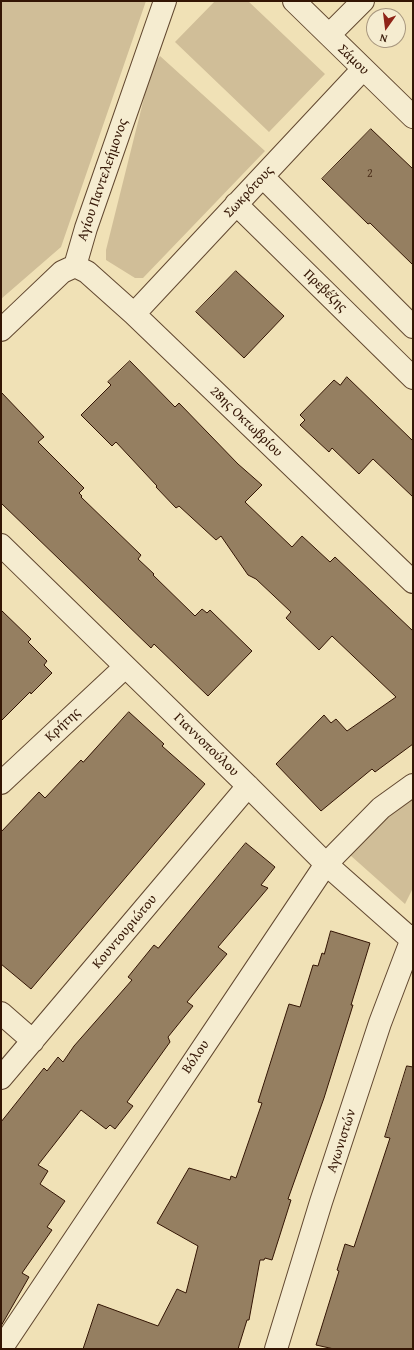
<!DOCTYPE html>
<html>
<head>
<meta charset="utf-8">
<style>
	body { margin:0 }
	#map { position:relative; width:414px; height:1350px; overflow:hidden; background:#f0e1b6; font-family:"Gentium Book Plus",serif }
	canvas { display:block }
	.frame { position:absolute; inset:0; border:2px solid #331504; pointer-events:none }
	.north { position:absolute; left:366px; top:8px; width:40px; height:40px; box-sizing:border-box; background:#f5ecd0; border:1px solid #a7967e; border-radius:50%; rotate:194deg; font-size:11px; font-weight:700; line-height:16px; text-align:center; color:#331504 }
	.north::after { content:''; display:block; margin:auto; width:14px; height:18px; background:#8f2418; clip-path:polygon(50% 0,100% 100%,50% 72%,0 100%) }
</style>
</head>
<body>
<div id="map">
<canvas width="414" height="1350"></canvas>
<div class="frame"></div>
<div class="north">N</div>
</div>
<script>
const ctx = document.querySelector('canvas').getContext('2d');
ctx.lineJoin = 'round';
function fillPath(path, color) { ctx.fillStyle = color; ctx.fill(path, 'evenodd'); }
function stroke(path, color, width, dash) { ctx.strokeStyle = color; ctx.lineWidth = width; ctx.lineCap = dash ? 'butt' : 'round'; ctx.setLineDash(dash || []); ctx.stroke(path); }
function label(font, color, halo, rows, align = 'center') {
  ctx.font = font + ' "Gentium Book Plus",serif'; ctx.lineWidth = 3.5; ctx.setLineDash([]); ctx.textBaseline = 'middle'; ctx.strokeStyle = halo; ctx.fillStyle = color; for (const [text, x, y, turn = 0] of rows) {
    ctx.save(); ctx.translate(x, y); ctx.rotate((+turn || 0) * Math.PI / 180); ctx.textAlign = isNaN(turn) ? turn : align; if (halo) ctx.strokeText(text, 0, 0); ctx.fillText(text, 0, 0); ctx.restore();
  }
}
const green = new Path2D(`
	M 1,1 L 146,1 L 61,247 L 1,299 Z
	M 215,1 L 248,1 L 325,74 L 269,132 L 175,42 Z
	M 160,56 L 265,151 L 143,278 L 135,278 L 106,260 L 106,250 L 152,66 Z
	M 413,795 L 413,888 L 405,904 L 350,855 L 375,826 Z`);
const building = new Path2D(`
	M 371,129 L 413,169 L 413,265 L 370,223 L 368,224 L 322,179 Z
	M 236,271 L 284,316 L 244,358 L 196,312 Z
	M 130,361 L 175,407 L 179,403 L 238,464 L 262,485 L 245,502 L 292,547 L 302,536 L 330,562 L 335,557 L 413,631 L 413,744 L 375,772 L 372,769 L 321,811 L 276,764 L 324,715 L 331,723 L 336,719 L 347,731 L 396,697 L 332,636 L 319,650 L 286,618 L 291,612 L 256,579 L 248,575 L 221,536 L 216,540 L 179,506 L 176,508 L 156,487 L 157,486 L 116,442 L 112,446 L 81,415 L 111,385 L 108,382 Z
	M 347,377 L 413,441 L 413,497 L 373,459 L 359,474 L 332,448 L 329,452 L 300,425 L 305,420 L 300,415 L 334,380 L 340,385 Z
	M 1,392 L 44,437 L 38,442 L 84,488 L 79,493 L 82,496 L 81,497 L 141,555 L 138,559 L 154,574 L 153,575 L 195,616 L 202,609 L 207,613 L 210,610 L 252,651 L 208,696 L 154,644 L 151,648 L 1,503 Z
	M 1,610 L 31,639 L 28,642 L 47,661 L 44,665 L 52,673 L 31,694 L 30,692 L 1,721 Z
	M 129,712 L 164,744 L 162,746 L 205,784 L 31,989 L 1,964 L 1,832 L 39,792 L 45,798 L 81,760 L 83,762 Z
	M 246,843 L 275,867 L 261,885 L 268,888 L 218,947 L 227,954 L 187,1002 L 193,1006 L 168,1037 L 170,1042 L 127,1102 L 133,1106 L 115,1129 L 110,1125 L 106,1129 L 81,1110 L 38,1165 L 48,1171 L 40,1184 L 65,1201 L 47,1227 L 52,1230 L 22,1273 L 29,1277 L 1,1326 L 1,1122 L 44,1068 L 47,1071 L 58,1057 L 63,1062 L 74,1046 L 132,980 L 128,977 L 154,945 L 158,948 Z
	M 331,931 L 370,943 L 351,1005 L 353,1005 L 324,1098 L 288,1199 L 291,1200 L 272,1260 L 265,1258 L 264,1260 L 260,1260 L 249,1320 L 247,1320 L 238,1349 L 83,1349 L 98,1304 L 158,1326 L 177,1289 L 186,1293 L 198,1246 L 157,1223 L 189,1168 L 230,1180 L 231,1176 L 236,1178 L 262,1103 L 258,1102 L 289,1004 L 300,1007 L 313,965 L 318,966 L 322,953 L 324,954 Z
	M 407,1066 L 413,1067 L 413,1349 L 334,1349 L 316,1345 L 339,1271 L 337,1270 L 345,1244 L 354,1247 L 390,1138 L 385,1137 Z`);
const minor = new Path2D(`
	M 294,1 L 413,117
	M 329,35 L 363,1
	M 263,177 L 413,327
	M 236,204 L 413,378
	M 75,266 L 87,272 L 134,314 L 413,582
	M 134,314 L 363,69
	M 1,330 L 62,272 L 75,266 L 86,228 L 165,1
	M 1,545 L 248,786 L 326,864 L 413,941
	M 1,783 L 125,667
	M 1,1013 L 33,1041
	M 1,1078 L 248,786
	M 1,1349 L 326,864 L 381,808 L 413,785
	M 276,1349 L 321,1202 L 380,1023 L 413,936`);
const numberNames = [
	["2",370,174]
];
const streetNames = [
	["Σάμου",353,60,44],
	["Αγίου Παντελεήμονος",103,180,-71],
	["Σωκρότους",249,192,-47],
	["Πρεβέζης",325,291,44],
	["28ης Οκτωβρίου",246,422,44],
	["Κρήτης",63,725,-43],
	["Γιαννοπούλου",206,745,44],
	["Κουντουριώτου",125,932,-50],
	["Βόλου",196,1057,-56],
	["Αγωνιστών",342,1141,-72]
];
fillPath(green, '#d0be98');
fillPath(building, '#957f61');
stroke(building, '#331504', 1);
stroke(minor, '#624830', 24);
stroke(minor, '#f5ecd0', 22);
label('12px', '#4c301b', null, numberNames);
label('14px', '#331504', '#f5ecd0', streetNames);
</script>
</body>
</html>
